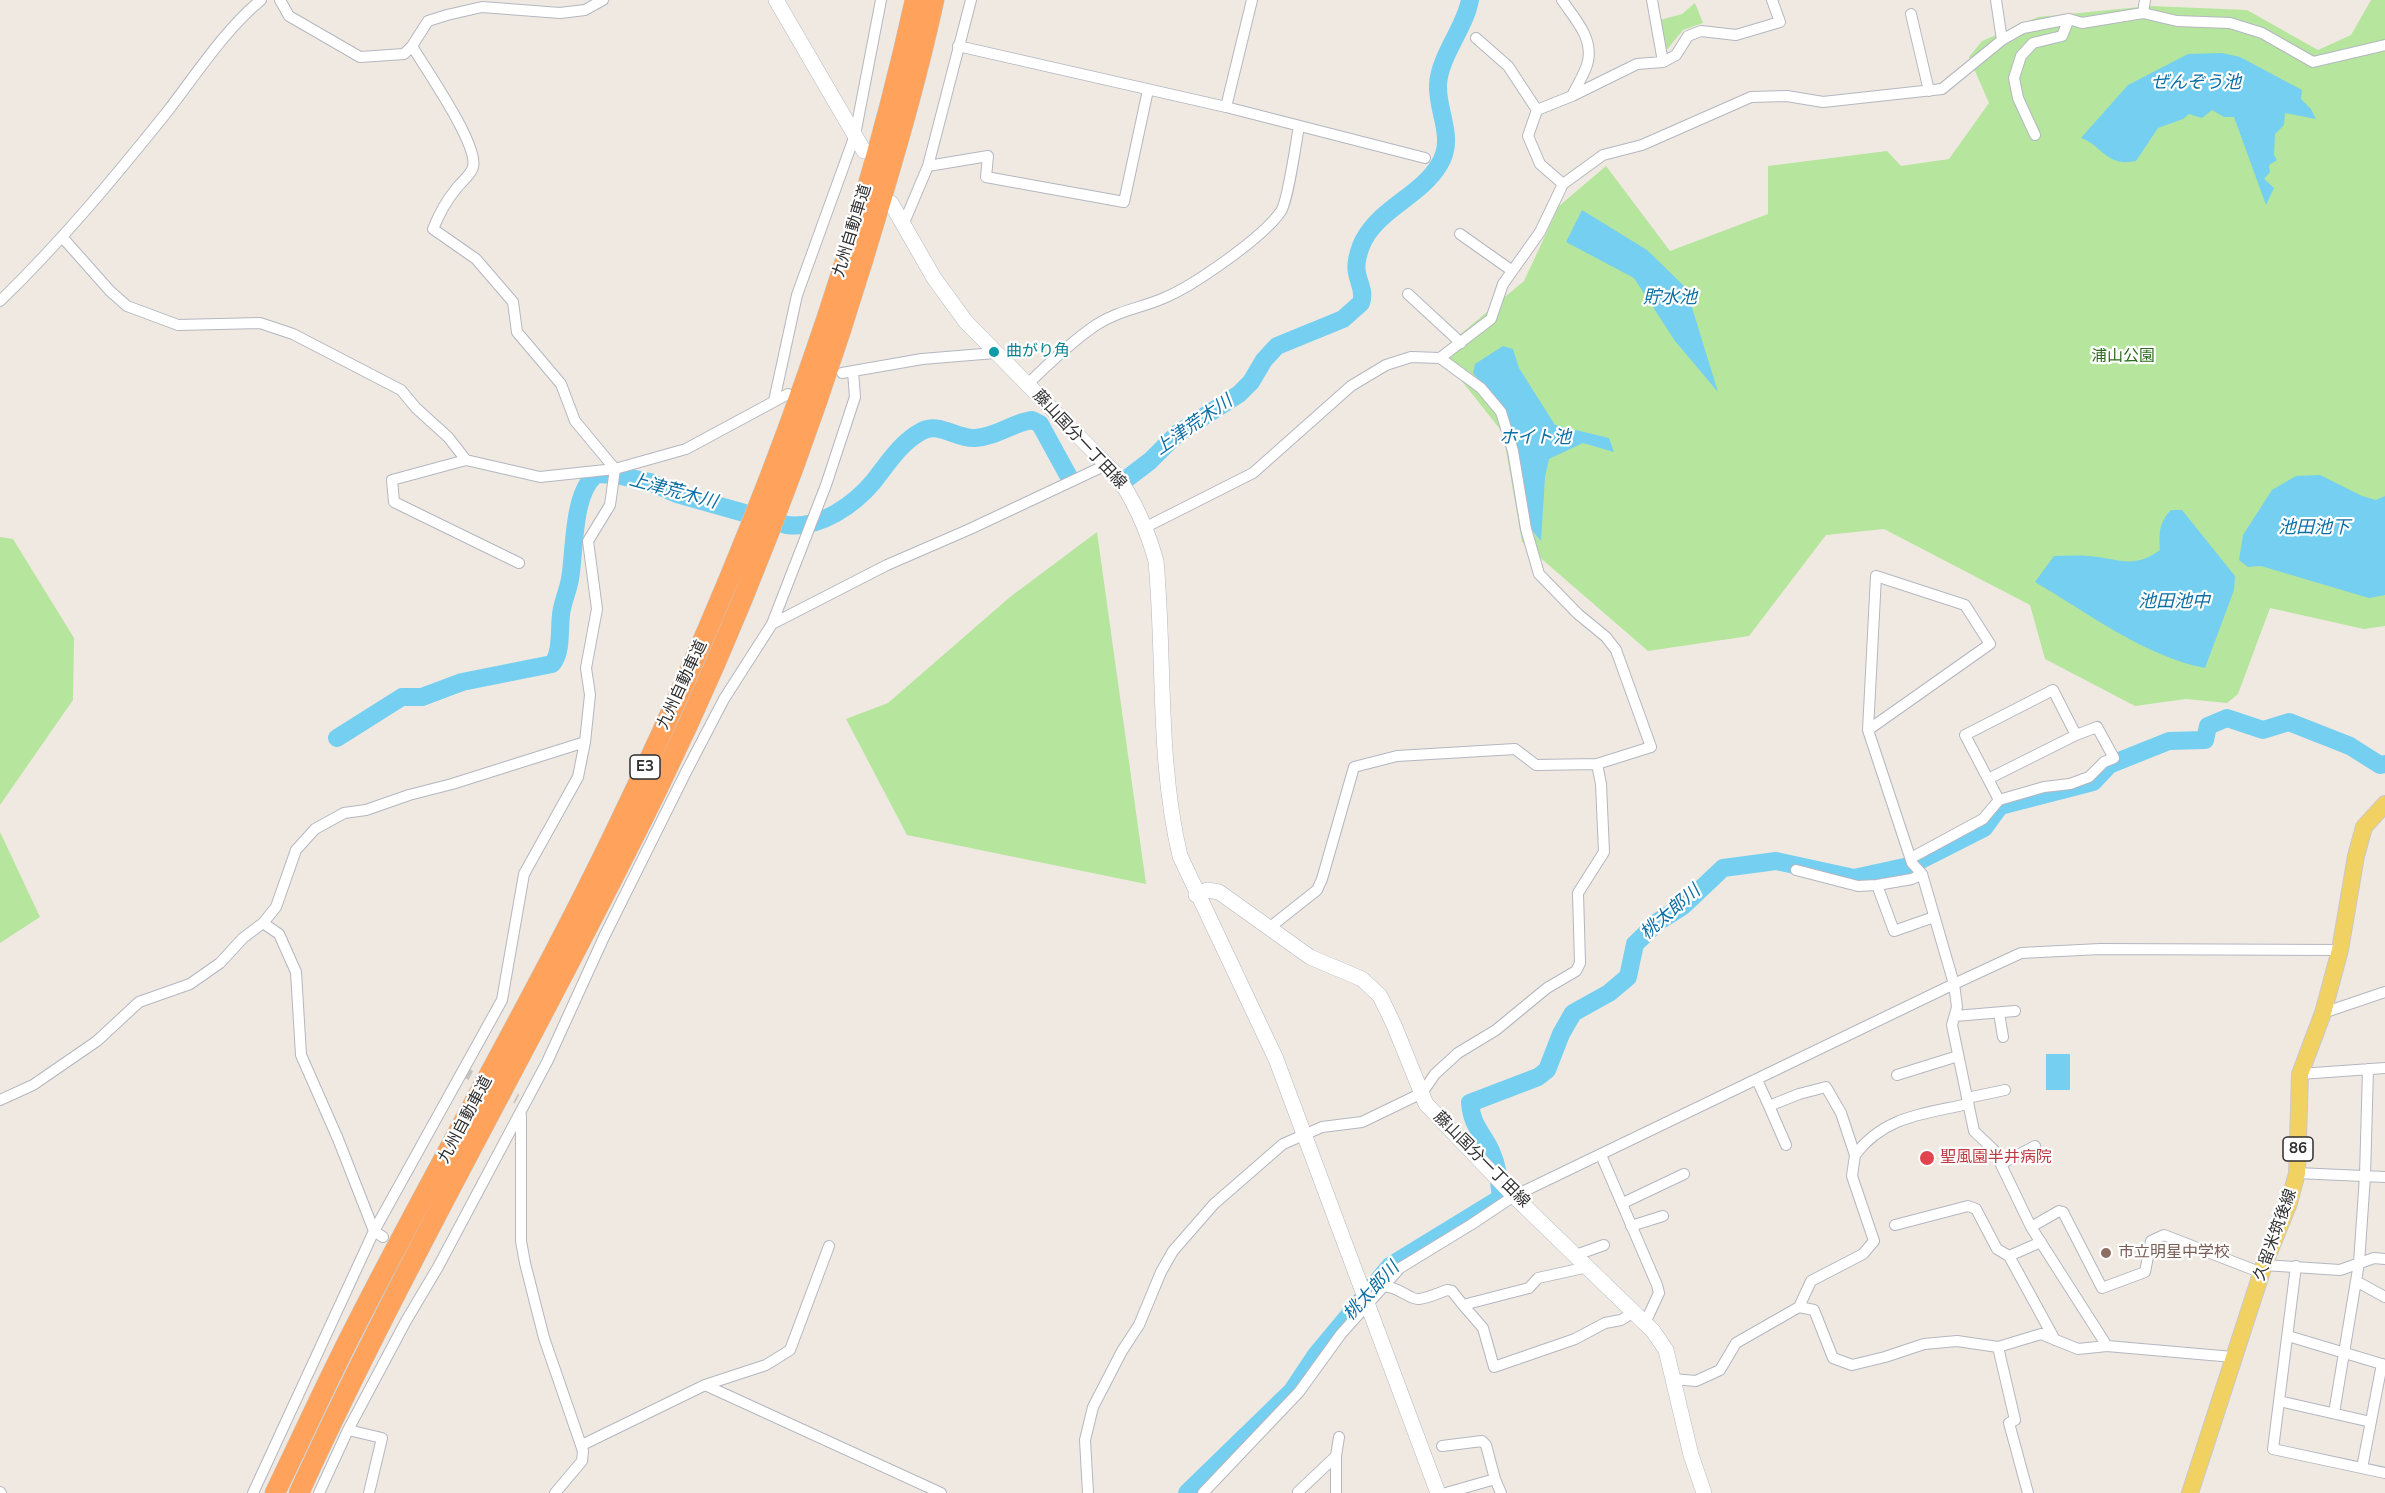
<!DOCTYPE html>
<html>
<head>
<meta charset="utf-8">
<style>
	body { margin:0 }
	canvas { display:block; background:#efe9e1 }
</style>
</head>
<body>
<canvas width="2385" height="1493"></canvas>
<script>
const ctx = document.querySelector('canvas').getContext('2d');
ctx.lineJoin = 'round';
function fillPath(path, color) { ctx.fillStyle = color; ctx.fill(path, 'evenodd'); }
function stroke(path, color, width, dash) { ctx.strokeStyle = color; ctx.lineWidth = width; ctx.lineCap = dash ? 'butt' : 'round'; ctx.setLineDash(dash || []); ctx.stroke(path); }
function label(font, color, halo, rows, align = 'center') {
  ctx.font = font + ' "Nunito Sans","Noto Sans JP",sans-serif'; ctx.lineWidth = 4.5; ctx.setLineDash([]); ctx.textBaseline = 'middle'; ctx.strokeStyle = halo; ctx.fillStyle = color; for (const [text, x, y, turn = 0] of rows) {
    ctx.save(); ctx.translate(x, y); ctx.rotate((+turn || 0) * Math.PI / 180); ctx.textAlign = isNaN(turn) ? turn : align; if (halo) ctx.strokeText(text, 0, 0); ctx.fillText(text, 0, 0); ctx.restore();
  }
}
const green = new Path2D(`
	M 2371,0 L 2385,0 L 2385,626 L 2364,629 L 2270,608 L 2238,694 L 2227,703 L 2186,699 L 2135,706 L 2045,659 L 2030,605 L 1884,529 L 1826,535 L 1749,636 L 1648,651 L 1522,542 L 1503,433 L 1439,352 L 1524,281 L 1559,206 L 1606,166 L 1670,251 L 1768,214 L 1768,166 L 1887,151 L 1901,166 L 1949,159 L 1989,103 L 1969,57 L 1982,41 L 2038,17 L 2150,6 L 2247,10 L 2318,50 L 2351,35 Z
	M 1695,3 L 1703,23 L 1683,30 L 1665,52 L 1660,20 L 1682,14 Z
	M 1097,532 L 1146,884 L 907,835 L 846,719 L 888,703 L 1010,597 Z
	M 0,537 L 13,539 L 74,638 L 73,700 L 0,805 Z
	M 0,832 L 40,917 L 0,943 Z`);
const water = new Path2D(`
	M 2222,53 L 2240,57 L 2302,90 L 2301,99 L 2311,109 L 2316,119 L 2285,113 L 2284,125 L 2275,134 L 2274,155 L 2277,160 L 2269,165 L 2270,172 L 2264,179 L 2274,188 L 2266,205 L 2234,117 L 2224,117 L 2212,110 L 2202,118 L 2189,114 L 2183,119 L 2158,128 L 2136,161 C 2130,162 2122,163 2117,161 C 2103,157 2095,142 2081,138 L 2128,85 L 2188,54 Z
	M 1582,210 L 1647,250 L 1686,288 L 1718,392 L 1675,341 L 1634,278 L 1566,242 Z
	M 1503,346 L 1513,349 L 1519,368 L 1555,425 L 1609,438 L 1614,452 L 1583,443 L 1549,459 L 1545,477 L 1541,541 L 1531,529 L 1504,409 L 1473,373 L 1475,364 Z
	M 2320,475 L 2362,496 L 2376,500 L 2385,496 L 2385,595 L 2369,598 L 2261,566 L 2248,567 L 2239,560 L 2243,535 L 2272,490 L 2296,476 Z
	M 2171,510 L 2182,510 L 2235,576 L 2234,590 L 2205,668 C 2144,656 2088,613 2035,582 L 2054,556 C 2065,556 2077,555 2088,556 C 2118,558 2133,570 2160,550 C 2159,534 2159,522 2171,510 Z
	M 2046,1054 L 2070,1054 L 2070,1090 L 2046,1090 Z`);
const river = new Path2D(`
	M 1125,480 L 1150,461 L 1178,433 L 1239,394 L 1251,382 L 1264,360 L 1277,346 L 1343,319 L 1361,303 C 1365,292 1359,284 1357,273 C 1355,264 1358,254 1361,246 C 1375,210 1420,197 1439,165 C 1456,138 1437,113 1438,85 C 1439,57 1465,28 1470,0
	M 337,738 L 402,697 L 422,697 L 462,682 L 552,664 C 562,653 559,630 561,615 C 562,603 568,591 570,579 C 575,552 572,491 597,474 L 616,475 L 650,482 L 677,494 L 787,525 C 820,529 854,505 874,481 C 888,463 901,442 922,431 C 940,422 956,439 975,438 C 996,437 1012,423 1032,420 L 1040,424 L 1069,477
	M 1187,1493 L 1292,1391 L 1316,1355 L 1390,1266 L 1501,1198 C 1499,1182 1498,1166 1491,1151 C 1482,1132 1472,1126 1470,1103 L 1538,1077 L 1547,1070 L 1561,1034 L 1573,1013 L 1609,993 L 1628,977 L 1635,944 L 1659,921 L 1683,906 L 1723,868 L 1776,861 L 1854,878 L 1909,866 L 1984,828 L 2000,806 L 2093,782 L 2109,765 L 2169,741 L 2205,740 L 2208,726 L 2227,718 L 2263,730 L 2289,722 L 2350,746 L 2380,765 L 2385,764`);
const streetTunnel = new Path2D(`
	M 462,1071 L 517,1099`);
const street = new Path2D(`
	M 280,0 L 289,16 L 360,57 L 404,54 L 412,46 L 428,21 L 447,15 L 482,7 L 560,13 L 585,10 L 603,0
	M 1562,0 C 1574,18 1593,37 1588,61 C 1586,72 1577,85 1572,96
	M 1652,0 L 1663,62
	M 1996,0 L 2002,40
	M 2143,13 L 2145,0
	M 1911,14 L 1929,91
	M 1476,38 L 1508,66 L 1537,110
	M 958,46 L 1226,107 L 1425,158
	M 1226,107 L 1252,0
	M 2035,135 L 2018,98 L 2014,78 L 2021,56 L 2033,43 L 2062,36 L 2069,19
	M 928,166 L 988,156 L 986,177 L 1124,202 L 1148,90
	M 1563,184 L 1540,164 L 1528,136 L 1537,110 L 1572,96 L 1637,64 L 1663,62 L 1676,55 L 1688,36 L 1701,31 L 1736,35 L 1780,22 L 1772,0
	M 903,225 L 928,166 L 971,0
	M 1460,234 L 1511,270
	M 63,238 L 110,291 L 127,306 L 178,325 L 260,323 L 293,334 L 401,390 L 416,408 L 448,437 L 466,460
	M 1408,294 L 1461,343
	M 0,301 C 61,242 114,178 167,112 C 195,76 226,28 261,0
	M 1440,358 L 1491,319 L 1503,284 L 1540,232 L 1563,184 L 1603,155 L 1642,145 L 1751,97 L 1787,96 L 1823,102 L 1942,89 L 2002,40 L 2023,28 L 2069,19 L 2082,23 L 2143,13 L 2177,21 L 2230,23 L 2262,33 L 2313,62 L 2385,45
	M 842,373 L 922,359 L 995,353
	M 1027,385 C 1049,363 1071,342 1096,325 C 1117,311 1141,308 1164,298 C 1193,286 1264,237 1281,211 C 1288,201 1296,142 1299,126
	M 774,401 L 797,295 L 855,135 L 881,0
	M 1146,527 L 1253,473 L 1351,386 L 1386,365 L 1411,357 L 1440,358 L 1481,388 L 1501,412 L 1513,451 L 1526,529 L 1539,574 L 1578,614 L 1606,637 L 1616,650 L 1651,747 L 1597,764
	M 519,563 L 394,502 L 392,480 L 466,460 L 540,477 L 615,469 L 686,449 L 788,394
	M 1876,576 L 1965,605 L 1990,644 L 1868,730 Z
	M 772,624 L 887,565 L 970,529 L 1106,465
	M 1868,730 L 1912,863 L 1922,874 L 1954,984 L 1957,1007 L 1952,1025 L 1974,1131 L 1994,1150 L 2031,1227 L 2107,1346
	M 1999,800 L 2044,787 L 2070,784 L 2089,777 L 2104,762 L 2114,758 L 2097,727 L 2076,735
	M 1911,858 L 1983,819 L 1999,800 L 1965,735 L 2053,690 L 2076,735 L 1988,779
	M 1796,870 L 1858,886 L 1877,885
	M 1922,874 L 1912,879 L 1877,885 L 1894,931 L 1934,917
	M 263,923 L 279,934 L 296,972 L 301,1055 L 338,1139 L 374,1231 L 383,1237
	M 1999,1013 L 2003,1037
	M 2323,1013 L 2385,992
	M 1955,1016 L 2015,1011
	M 2300,1074 L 2385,1068
	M 1897,1075 L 1958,1056
	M 1757,1080 L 1769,1106 L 1799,1094 L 1826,1087 L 1841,1113 L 1855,1155 L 1852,1176 L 1874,1241 L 1863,1254 L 1811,1281 L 1799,1307
	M 1967,1098 L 2005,1090
	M 0,1100 L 33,1085 L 97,1041 L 139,1002 L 190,984 L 220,963 L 243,938 L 263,923 L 276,907 L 296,850 L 315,829 L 344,813 L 366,810 L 409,795 L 452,784 L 585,742
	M 1769,1106 L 1786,1145
	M 521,1116 L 521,1241 L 525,1263 L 544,1338 L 583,1451 L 582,1461 L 555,1493
	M 1601,1155 L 1657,1285 L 1659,1293 L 1645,1323
	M 1855,1155 C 1884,1116 1924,1114 1968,1104
	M 2001,1164 L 2035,1146
	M 2297,1173 L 2385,1177
	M 1623,1203 L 1684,1174
	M 1895,1225 L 1968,1206 L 1976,1209 L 1997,1249 L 2009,1256
	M 1631,1226 L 1663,1216
	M 2031,1227 L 2059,1211 L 2063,1212 L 2102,1288 L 2145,1272 L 2151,1241 L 2164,1235 L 2262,1273
	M 2041,1242 L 2009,1256 L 2055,1340
	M 1576,1255 L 1604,1245
	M 2264,1265 L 2340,1270 L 2374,1258 L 2385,1259
	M 2296,1266 L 2273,1449 L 2385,1473
	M 1588,1267 L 1538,1278 L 1529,1288 L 1463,1305 L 1483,1328 L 1494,1367 L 1575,1339 L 1605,1323 L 1621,1320 L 1634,1312
	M 2356,1281 L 2385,1297
	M 1383,1286 C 1400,1287 1410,1300 1419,1299 C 1428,1298 1439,1293 1447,1290 L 1452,1291 L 1463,1305
	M 2288,1336 L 2385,1365
	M 1998,1347 L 2015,1420 L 2009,1423 L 2028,1493
	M 1673,1379 L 1696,1381 L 1720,1370 L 1736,1343 L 1799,1307 L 1814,1310 L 1833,1358 L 1852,1365 L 1885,1357 L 1924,1344 L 1957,1341 L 1998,1347 L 2041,1334 L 2078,1349 L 2107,1346 L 2233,1357
	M 705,1385 L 941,1493
	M 2279,1401 L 2371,1422
	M 2334,1413 L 2359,1263 L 2365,1176 L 2368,1069
	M 348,1430 L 382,1438 L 369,1493
	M 582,1445 L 705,1385 L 766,1365 L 790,1350 L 829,1246
	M 1442,1446 L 1482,1441 L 1486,1445 L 1495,1479 L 1446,1493
	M 2362,1468 L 2382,1364
	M 1495,1479 L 1501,1493
	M 0,1492 L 1,1493
	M 1298,1492 L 1336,1456
	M 253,1493 L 374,1231 L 502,1000 L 524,874 L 578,777 L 585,742 L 590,695 L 586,668 L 597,609 L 588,541 L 610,505 L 615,469 L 575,421 L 561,384 L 517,332 L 513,302 L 476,259 L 433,229 C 439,214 446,201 456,189 C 461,182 471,175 473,167 C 479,145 425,68 412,46
	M 319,1493 L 348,1430 L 406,1321 L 438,1267 L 547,1062 L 604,937 L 686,772 L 724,699 L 772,624 L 826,485 L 855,397 L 853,371
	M 1088,1493 L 1085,1440 L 1093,1407 L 1122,1351 L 1139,1325 L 1161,1272 L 1173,1251 L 1214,1204 L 1283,1144 L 1322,1127 L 1362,1122 L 1422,1093 L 1435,1074 L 1458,1053 L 1496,1030 L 1547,988 L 1576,971 L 1580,963 L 1578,893 L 1604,852 L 1601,784 L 1597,764 L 1536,765 L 1515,749 L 1397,756 L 1354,767 L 1322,879 L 1317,890 L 1269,928
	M 1203,1493 L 1299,1392 L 1341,1334 L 1400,1268 L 1472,1224 L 1514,1196 L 1954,984 L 2021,953 L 2100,949 L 2340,950
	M 1336,1493 L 1336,1456 L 1339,1437`);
const secondary = new Path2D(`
	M 776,0 L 864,151
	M 891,203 L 934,278 L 966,322 L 1115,473 C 1135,501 1147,529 1156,561 C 1165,660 1157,759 1180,856 L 1276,1059 L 1438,1493
	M 1196,895 L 1207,890 L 1219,892 L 1310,957 L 1362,979 L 1380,996 L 1394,1025 L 1426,1104 L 1514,1196 L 1653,1331 L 1666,1350 L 1691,1455 L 1704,1493`);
const primary = new Path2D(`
	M 2190,1493 L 2264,1265 L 2289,1203 L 2297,1173 L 2300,1074 L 2323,1013 L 2340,950 L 2356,856 L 2364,827 L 2385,804`);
const highway = new Path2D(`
	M 275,1493 C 301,1439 326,1384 353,1331 C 437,1165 531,1005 612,838 C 742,570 851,291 915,0
	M 299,1493 C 409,1252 543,1024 659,786 C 741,617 808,440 863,260 C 889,174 915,88 934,0`);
const markers = [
	[994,352,6,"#0f9aa8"],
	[1927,1158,8,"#e0444e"],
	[2106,1253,6,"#8d6e63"]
];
const shields = [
	[645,767,30],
	[2298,1149,30]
];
const shieldNames = [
	["E3",645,767],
	["86",2298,1149]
];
const streetNames = [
	["九州自動車道",853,231,-73],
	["藤山国分一丁田線",1079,440,47],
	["九州自動車道",683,685,-65],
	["九州自動車道",466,1120,-62],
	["藤山国分一丁田線",1481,1160,45],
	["久留米筑後線",2276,1235,-70]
];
const cultureNames = [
	["曲がり角",1006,352]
];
const parkNames = [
	["浦山公園",2123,357]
];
const healthNames = [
	["聖風園半井病院",1940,1158]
];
const educationNames = [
	["市立明星中学校",2118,1253]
];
const waterNames = [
	["ぜんぞう池",2196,84],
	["貯水池",1670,299],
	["上津荒木川",1194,426,-35],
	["ホイト池",1535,439],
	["上津荒木川",673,492,15],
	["池田池下",2314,529],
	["池田池中",2174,603],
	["桃太郎川",1671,913,-41],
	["桃太郎川",1372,1292,-47]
];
fillPath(green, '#b6e59e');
fillPath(water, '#75cff0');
stroke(river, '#75cff0', 18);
stroke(streetTunnel, '#c8c4bd', 10, [10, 5]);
stroke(street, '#b4b7c1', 12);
stroke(secondary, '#b4b7c1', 16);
stroke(primary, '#c9c9c9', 18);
stroke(highway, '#c9c9c9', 21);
stroke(street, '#fff', 10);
stroke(secondary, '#fff', 15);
stroke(primary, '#f2d163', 16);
stroke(highway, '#ffa35c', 20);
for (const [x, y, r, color] of markers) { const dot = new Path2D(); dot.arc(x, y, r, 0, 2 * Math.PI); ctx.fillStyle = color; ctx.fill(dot); stroke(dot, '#fff', 2); }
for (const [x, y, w] of shields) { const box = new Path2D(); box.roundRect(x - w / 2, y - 12, w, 24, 4.5); ctx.fillStyle = '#fff'; ctx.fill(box); stroke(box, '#2e2e2e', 1.5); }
label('bold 15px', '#2e2e2e', null, shieldNames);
label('16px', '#2e2e2e', '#fff', streetNames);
label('16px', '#0d838f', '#fff', cultureNames, 'left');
label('16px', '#2c6e1b', '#fff', parkNames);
label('16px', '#be3a42', '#fff', healthNames, 'left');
label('16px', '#785e54', '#fff', educationNames, 'left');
label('italic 18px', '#0d6fa3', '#fff', waterNames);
</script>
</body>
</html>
